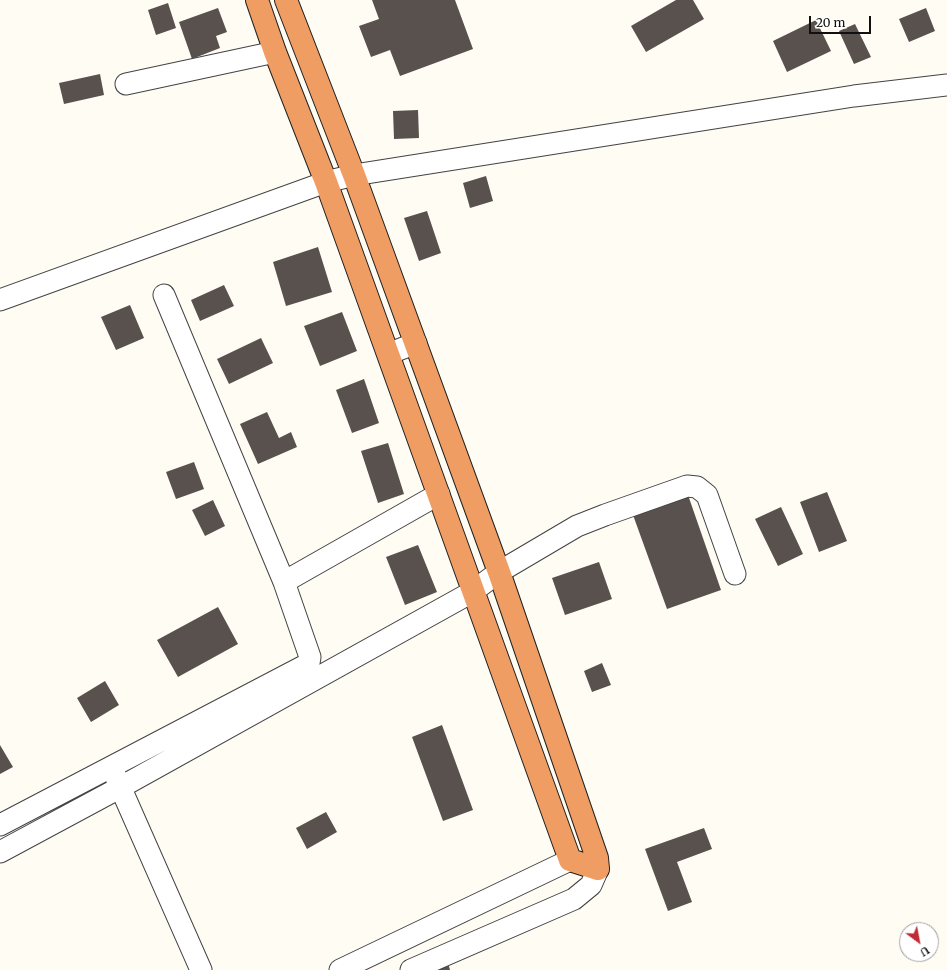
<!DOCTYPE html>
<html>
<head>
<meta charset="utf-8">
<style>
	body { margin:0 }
	#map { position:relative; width:947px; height:970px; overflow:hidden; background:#fffcf4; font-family:Merriweather,serif }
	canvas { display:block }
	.north { position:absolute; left:899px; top:922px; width:40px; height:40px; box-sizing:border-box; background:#fff; border:1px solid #9f9f9f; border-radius:50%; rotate:148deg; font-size:11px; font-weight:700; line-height:16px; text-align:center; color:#101010 }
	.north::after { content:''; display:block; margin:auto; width:14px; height:18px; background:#bd2c38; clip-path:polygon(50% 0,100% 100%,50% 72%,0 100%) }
	.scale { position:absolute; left:809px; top:16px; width:62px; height:18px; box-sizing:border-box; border:2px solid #101010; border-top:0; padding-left:5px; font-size:12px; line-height:14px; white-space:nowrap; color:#101010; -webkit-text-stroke:3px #fff; paint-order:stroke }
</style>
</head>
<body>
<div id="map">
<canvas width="947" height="970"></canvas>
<div class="north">U</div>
<div class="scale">20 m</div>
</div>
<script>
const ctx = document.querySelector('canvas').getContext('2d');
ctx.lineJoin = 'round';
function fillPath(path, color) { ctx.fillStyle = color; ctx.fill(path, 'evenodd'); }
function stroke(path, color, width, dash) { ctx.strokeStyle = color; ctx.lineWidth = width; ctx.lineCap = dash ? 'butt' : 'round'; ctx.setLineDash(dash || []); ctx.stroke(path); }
const building = new Path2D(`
	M 372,0 L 455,0 L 473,49 L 400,76 L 390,50 L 371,57 L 359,26 L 379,19 Z
	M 676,0 L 693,0 L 704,19 L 646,52 L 631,26 Z
	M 168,3 L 176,28 L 156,35 L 148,10 Z
	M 218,8 L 227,32 L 216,36 L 220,48 L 192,59 L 179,22 Z
	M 926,8 L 935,31 L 909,42 L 899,19 Z
	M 816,20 L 831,51 L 787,72 L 773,41 Z
	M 855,24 L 871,57 L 854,64 L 839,31 Z
	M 100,74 L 104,95 L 64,104 L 59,83 Z
	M 418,110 L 419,138 L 394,139 L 393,111 Z
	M 486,176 L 493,201 L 470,208 L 463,183 Z
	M 427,211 L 441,253 L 419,261 L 404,218 Z
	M 318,247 L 332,292 L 286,306 L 273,262 Z
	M 224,285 L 234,306 L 200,321 L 191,300 Z
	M 130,305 L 144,338 L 116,350 L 101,317 Z
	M 342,312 L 357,351 L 320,366 L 304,326 Z
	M 261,338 L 273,363 L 229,384 L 217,359 Z
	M 364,379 L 379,423 L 352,433 L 336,390 Z
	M 267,412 L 279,438 L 291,432 L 297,447 L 258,464 L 240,424 Z
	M 388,443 L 404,494 L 378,503 L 361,451 Z
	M 194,462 L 204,489 L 176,499 L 166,472 Z
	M 827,492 L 847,541 L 819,552 L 800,502 Z
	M 688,495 L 721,590 L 667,609 L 633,515 Z
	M 213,500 L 225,526 L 205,536 L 192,510 Z
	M 781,507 L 803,554 L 778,566 L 755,519 Z
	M 418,545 L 437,592 L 405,605 L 386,557 Z
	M 599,562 L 612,599 L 565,615 L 552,578 Z
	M 218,607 L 238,644 L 178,677 L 157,640 Z
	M 602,663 L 611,685 L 592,692 L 584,671 Z
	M 105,681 L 119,705 L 91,722 L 77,698 Z
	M 442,725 L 473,810 L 443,821 L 412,737 Z
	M 0,745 L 13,767 L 0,774 Z
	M 326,812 L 337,832 L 307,849 L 296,828 Z
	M 704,828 L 712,849 L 677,862 L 692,902 L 668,911 L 645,849 Z
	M 448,963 L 450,970 L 428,970 Z`);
const minor = new Path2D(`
	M 126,84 L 275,52
	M 0,300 L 326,182 L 354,175 L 854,96 L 947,85
	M 388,354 L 416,343
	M 284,582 L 439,494
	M 115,775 L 201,970
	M 0,825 L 304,666 L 309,663 L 310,657 L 284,582 L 164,295
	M 0,852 L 121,787 L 472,592 L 499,572 L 577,526 L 605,515 L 687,486 L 697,487 L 707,495 L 735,574
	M 340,970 L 570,860
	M 411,970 L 574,899 L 591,885 L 598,869`);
const highway = new Path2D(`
	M 257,0 L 275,52 L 326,182 L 570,860 L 598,869 L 597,858 L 499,572 L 354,175 L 286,0`);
fillPath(building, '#59514d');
stroke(minor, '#434343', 23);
stroke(highway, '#212121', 24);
stroke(minor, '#fff', 21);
stroke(highway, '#ef9d62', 22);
</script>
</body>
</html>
